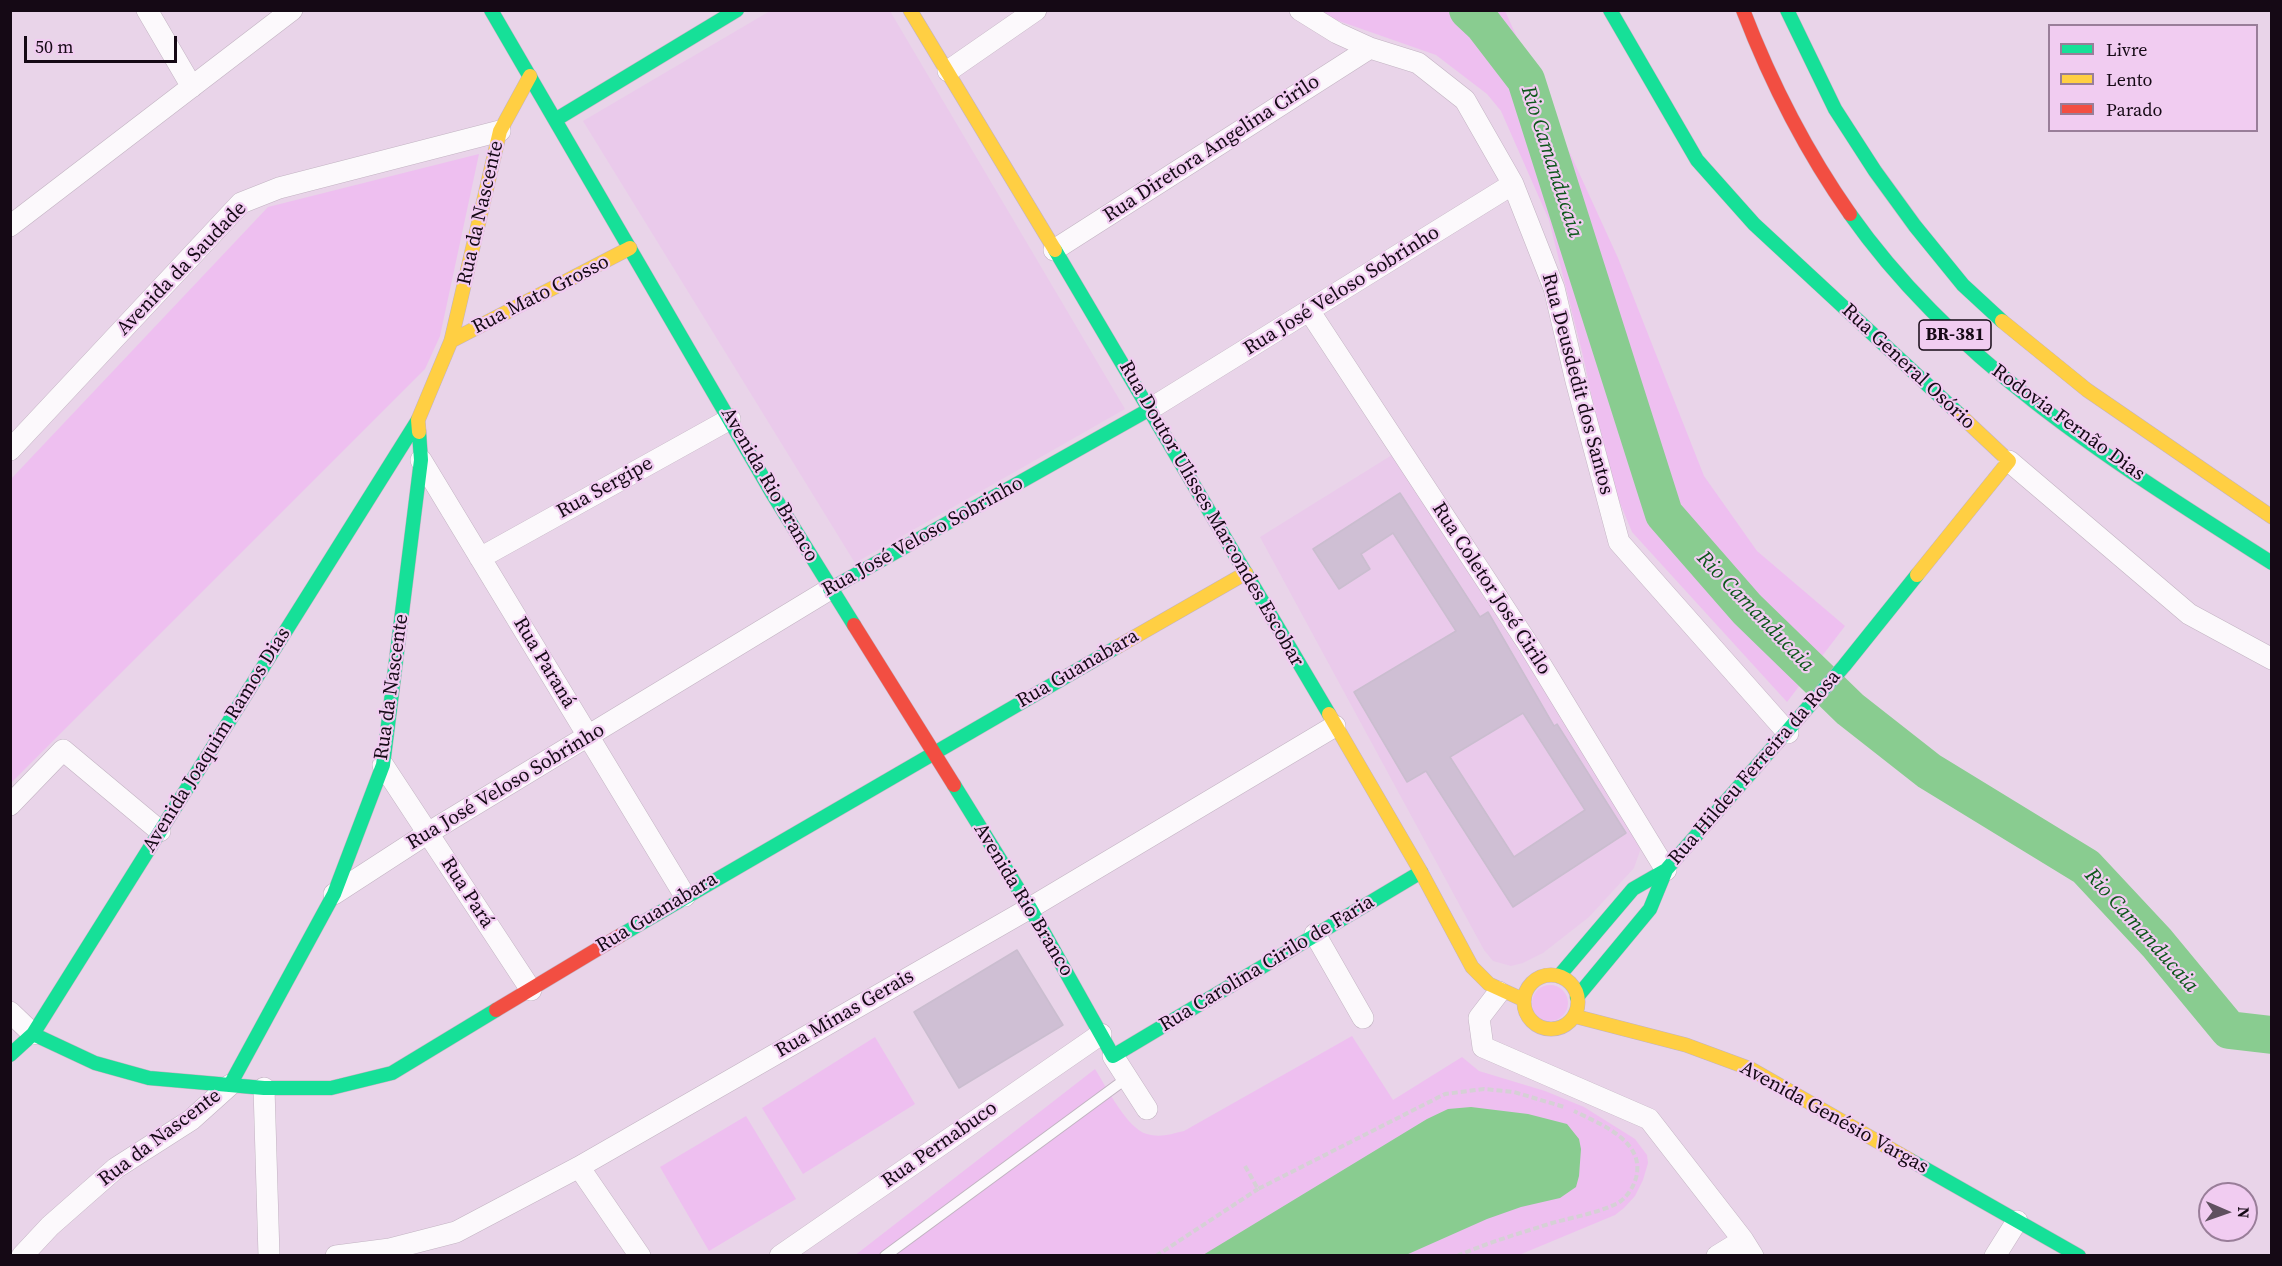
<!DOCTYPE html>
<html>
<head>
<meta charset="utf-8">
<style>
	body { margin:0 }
	#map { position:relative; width:2282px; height:1266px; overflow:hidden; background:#e9d4e9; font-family:"Source Serif 4",serif }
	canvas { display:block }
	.frame { position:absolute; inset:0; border:12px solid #150915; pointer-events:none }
	.legend { position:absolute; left:2048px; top:24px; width:210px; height:108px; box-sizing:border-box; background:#f1ccf1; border:2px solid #997e99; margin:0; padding:8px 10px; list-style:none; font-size:18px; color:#150915 }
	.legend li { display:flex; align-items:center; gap:12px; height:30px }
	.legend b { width:30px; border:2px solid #997e99 }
	.north { position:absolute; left:2198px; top:1182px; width:60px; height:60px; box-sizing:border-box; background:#f1ccf1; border:2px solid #997e99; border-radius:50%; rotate:92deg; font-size:16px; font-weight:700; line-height:24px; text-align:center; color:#150915 }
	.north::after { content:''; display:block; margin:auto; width:21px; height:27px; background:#5f505f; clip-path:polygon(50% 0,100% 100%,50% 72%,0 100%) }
	.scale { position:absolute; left:24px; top:36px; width:153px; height:27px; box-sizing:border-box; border:3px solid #150915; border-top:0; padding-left:8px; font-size:18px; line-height:21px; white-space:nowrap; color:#150915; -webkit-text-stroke:4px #f1ccf1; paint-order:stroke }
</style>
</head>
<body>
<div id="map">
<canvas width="2282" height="1266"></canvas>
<div class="frame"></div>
<ul class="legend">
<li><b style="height:8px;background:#16e098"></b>Livre</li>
<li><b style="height:8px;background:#ffcf43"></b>Lento</li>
<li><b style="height:8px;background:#f24e42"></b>Parado</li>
</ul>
<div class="north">N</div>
<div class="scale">50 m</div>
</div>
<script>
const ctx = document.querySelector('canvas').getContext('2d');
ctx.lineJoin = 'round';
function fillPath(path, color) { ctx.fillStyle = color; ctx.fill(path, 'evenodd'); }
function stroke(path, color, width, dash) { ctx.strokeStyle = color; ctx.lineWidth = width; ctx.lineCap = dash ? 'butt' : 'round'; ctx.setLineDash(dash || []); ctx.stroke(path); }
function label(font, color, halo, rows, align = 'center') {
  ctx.font = font + ' "Source Serif 4",serif'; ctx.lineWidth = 4.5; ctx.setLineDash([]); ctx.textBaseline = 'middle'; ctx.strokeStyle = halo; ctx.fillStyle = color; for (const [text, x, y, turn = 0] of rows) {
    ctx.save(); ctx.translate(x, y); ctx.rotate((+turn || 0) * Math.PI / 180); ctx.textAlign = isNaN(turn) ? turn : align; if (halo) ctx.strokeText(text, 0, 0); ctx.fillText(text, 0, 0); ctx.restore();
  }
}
const built = new Path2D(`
	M 770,11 L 890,11 L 1125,409 L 855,563 L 583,121 Z
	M 1392,455 L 1566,723 L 1641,848 L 1634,868 L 1589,917 L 1543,953 L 1523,963 L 1511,966 L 1493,961 L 1484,950 L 1260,537 Z`);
const green = new Path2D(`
	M 1322,11 L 1505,11 L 1618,258 L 1704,476 L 1757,551 L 1845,626 L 1787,702 L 1632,532 L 1608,474 L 1583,356 L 1549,220 L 1501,111 L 1487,94 L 1436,55 L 1336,20 Z
	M 479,154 L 440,336 L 425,369 L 11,783 L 11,479 L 268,207 Z
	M1532 1003a18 18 0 1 1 36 0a18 18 0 1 1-36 0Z
	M 1352,1036 L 1393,1100 L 1462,1057 L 1479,1071 L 1545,1091 L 1584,1107 L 1635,1139 L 1647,1155 L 1648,1163 L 1643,1180 L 1635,1196 L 1624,1208 L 1615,1215 L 1519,1255 L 854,1256 L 1095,1069 C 1106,1086 1127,1129 1147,1134 C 1160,1138 1171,1134 1184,1131 Z
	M 875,1037 L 915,1104 L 803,1174 L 762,1108 Z
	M 746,1116 L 796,1199 L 709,1251 L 660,1167 Z`);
const water = new Path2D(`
	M 1471,1107 L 1528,1114 L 1567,1124 L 1579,1139 L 1581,1149 L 1579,1176 L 1576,1187 L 1560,1198 L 1521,1207 L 1487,1219 L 1406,1255 L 1203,1255 L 1427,1119 L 1448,1109 Z`);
const river = new Path2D(`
	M 1468,10 L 1483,24 L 1526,80 L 1664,514 L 1747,609 L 1850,709 L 1929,771 L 2086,867 L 2157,943 L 2229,1030 L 2272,1035`);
const building = new Path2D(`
	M 1400,493 L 1480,617 L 1488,612 L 1554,726 L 1557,724 L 1626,833 L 1513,907 L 1426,771 L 1407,782 L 1354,692 L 1456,631 L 1393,533 L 1361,554 L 1370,569 L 1339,589 L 1313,549 ZM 1523,713 L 1585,810 L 1514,857 L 1450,757 Z
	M 1017,950 L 1063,1025 L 959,1088 L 914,1012 Z`);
const path = new Path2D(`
	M 1245,1166 L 1258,1189 L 1445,1094 L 1484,1089 L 1514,1092 L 1564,1107
	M 1156,1256 L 1258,1189
	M 1457,1256 C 1487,1243 1520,1233 1552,1223 C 1574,1217 1598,1213 1618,1203 C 1627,1197 1633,1188 1636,1178 C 1646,1141 1600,1124 1574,1111`);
const lane = new Path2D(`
	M 885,1256 L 1127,1078`);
const street = new Path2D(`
	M 147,10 L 192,87
	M 1300,10 L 1337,33 L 1370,48 L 1418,63 L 1465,100 L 1513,184 L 1554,288 L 1576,381 L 1619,542 L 1788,733
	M 948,71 L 1036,10
	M 10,226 L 292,10
	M 1054,250 L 1370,48
	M 1310,312 L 1530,647 L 1666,870
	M 1150,409 L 1513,184
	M 10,450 L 241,203 L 279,188 L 500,131
	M 421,460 L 685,896
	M 2009,461 L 2189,614 L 2272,659
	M 480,558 L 730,419
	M 383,765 L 531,990
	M 10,805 L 63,750 L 160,831
	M 334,894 L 428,833 L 830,589
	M 1315,934 L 1363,1018
	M 1499,992 L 1479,1018 L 1483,1047 L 1649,1119 L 1743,1240 L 1753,1256
	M 10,1012 L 33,1034
	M 1113,1056 L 1147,1109
	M 264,1088 L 269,1256
	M 579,1167 L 640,1256
	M 22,1256 L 50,1226 L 116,1168 L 191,1120 L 230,1085
	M 336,1256 L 390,1249 L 456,1232 L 579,1167 L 1030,908 L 1335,726
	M 780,1256 L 1101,1034
	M 1717,1256 L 1743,1240
	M 1995,1256 L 2017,1221`);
const fast = new Path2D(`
	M 491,10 L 772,493 L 854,625
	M 1610,10 L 1697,160 L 1754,224 L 1960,415
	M 1787,10 L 1835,109 L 1875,171 L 1915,226 L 1963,285 L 2002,321
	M 555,120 L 737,10
	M 1850,214 C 1957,366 2118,465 2272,563
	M 1055,250 L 1329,714
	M 830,589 L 1150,409
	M 954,785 L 1030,908 L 1113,1056 L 1421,872
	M 621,935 L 1117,647
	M 1559,976 L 1633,889 L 1666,870
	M 1577,997 L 1650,909 L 1666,870 L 1844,666 L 1917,575
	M 33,1034 L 95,1063 L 149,1078 L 264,1088 L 331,1088 L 392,1073 L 496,1010
	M 10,1055 L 33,1034 L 418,420
	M 230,1085 L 334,894 L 383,765 L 421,460 L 419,432
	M 1910,1160 L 2079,1256`);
const slow = new Path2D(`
	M 910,10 L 1055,250
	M 2002,321 L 2087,390 L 2272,517
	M 451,341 L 630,248
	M 419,432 L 418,420 L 451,341 L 500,131 L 530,76
	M 1917,575 L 2009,461 L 1960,415
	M 1117,647 L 1246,573
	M 1329,714 L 1421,872 L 1472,967 L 1489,984 L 1524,1000
	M1524 1002a27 27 0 1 1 54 0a27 27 0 1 1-54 0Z
	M 1574,1016 L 1686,1045 L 1751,1069 L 1910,1160`);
const jam = new Path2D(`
	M 1743,10 C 1771,83 1805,150 1850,214
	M 854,625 L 954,785
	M 496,1010 L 621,935`);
const shields = [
	[1955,335,72]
];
const shieldNames = [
	["BR-381",1955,335]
];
const streetNames = [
	["Rua Diretora Angelina Cirilo",1212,149,-33],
	["Rua da Nascente",481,213,-77],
	["Avenida da Saudade",182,269,-46],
	["Rua José Veloso Sobrinho",1342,291,-32],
	["Rua Mato Grosso",541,295,-27],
	["Rua General Osório",1908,367,43],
	["Rua Deusdedit dos Santos",1577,384,75],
	["Rodovia Fernão Dias",2068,423,36],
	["Avenida Rio Branco",769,485,60],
	["Rua Sergipe",605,488,-29],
	["Rua Doutor Ulisses Marcondes Escobar",1211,514,60],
	["Rua José Veloso Sobrinho",923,537,-29],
	["Rua Coletor José Cirilo",1491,589,57],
	["Rua Paraná",544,663,59],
	["Rua Guanabara",1078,669,-30],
	["Rua da Nascente",392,687,-82],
	["Avenida Joaquim Ramos Dias",217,740,-58],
	["Rua Hildeu Ferreira da Rosa",1755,768,-49],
	["Rua José Veloso Sobrinho",506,787,-31],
	["Rua Pará",467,893,57],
	["Avenida Rio Branco",1023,900,59],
	["Rua Guanabara",657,913,-31],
	["Rua Carolina Cirilo de Faria",1267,964,-31],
	["Rua Minas Gerais",845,1014,-30],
	["Avenida Genésio Vargas",1834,1118,29],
	["Rua da Nascente",160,1138,-37],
	["Rua Pernabuco",940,1145,-35]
];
const waterNames = [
	["Rio Camanducaia",1551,162,72],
	["Rio Camanducaia",1755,612,46],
	["Rio Camanducaia",2141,931,48]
];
fillPath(built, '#eacaeb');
fillPath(green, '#eebff0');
fillPath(water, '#89cc90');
stroke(river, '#89cc90', 38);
fillPath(building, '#cfbfd4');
stroke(building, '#cabdcf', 1.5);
stroke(lane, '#c2b3c2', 12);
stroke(street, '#c2b3c2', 22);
stroke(fast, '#c2b3c2', 15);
stroke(slow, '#c2b3c2', 15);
stroke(jam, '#c2b3c2', 15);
stroke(path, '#d5d0d5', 4, [6, 3]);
stroke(lane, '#fcf9fc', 10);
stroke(street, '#fcf9fc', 21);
stroke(fast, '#16e098', 14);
stroke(slow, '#ffcf43', 14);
stroke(jam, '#f24e42', 14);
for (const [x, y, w] of shields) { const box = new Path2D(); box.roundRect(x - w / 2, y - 15, w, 30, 4.5); ctx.fillStyle = '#f1ccf1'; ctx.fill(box); stroke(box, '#150915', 1.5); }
label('bold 18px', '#150915', null, shieldNames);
label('20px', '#150915', '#f1ccf1', streetNames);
label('italic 21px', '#0c571a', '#f1ccf1', waterNames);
</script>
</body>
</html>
